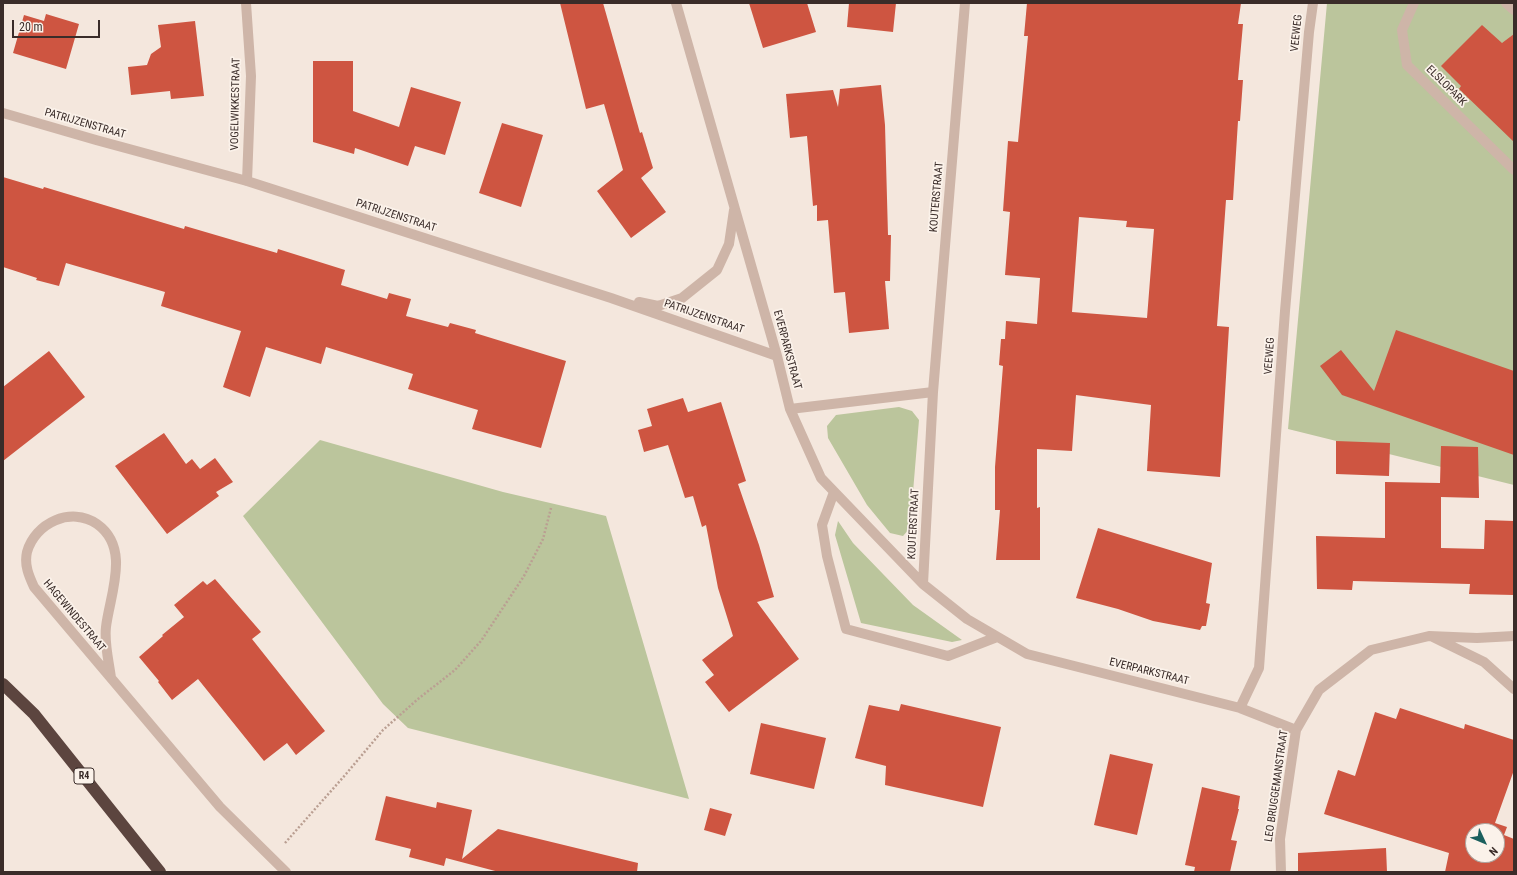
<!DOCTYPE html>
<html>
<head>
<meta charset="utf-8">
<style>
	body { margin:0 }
	#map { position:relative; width:1517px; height:875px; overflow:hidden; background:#f4e7dd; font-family:"Roboto Condensed",sans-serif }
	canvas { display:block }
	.frame { position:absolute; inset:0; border:4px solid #3a2c29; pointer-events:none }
	.north { position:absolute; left:1465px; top:823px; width:40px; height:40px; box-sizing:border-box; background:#fbf2ea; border:1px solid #aea39d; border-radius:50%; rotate:134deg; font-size:11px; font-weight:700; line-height:16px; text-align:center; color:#3a2c29 }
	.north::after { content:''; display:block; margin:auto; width:14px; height:18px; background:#1b5f5d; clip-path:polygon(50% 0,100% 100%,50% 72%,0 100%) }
	.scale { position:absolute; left:12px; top:20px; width:88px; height:18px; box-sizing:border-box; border:2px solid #3a2c29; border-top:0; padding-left:5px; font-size:12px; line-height:14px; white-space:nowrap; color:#3a2c29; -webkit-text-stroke:3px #fbf2ea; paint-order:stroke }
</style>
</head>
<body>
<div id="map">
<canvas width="1517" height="875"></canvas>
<div class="frame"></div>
<div class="north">N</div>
<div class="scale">20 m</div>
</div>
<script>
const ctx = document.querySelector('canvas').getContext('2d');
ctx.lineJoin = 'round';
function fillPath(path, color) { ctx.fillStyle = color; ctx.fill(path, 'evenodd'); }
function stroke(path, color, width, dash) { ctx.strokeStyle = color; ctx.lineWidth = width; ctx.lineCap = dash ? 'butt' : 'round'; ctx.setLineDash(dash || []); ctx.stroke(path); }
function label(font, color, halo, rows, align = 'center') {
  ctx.font = font + ' "Roboto Condensed",sans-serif'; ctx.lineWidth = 3.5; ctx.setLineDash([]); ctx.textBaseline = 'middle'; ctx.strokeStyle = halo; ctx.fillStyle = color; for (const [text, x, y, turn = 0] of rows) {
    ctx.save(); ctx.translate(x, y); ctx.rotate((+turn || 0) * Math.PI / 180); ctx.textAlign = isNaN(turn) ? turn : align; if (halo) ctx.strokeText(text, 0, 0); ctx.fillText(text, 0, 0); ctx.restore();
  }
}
const green = new Path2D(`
	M 1327,3 L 1514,3 L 1514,485 L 1288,429 Z
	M 899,407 L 912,411 L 919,420 L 910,528 L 903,536 L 890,533 L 867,505 L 828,438 L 827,426 L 836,415 Z
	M 320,440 L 503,492 L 606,516 L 689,799 L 408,728 L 383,704 L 243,516 Z
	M 838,521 L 853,543 L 913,605 L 962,640 L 952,642 L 861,623 L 835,535 Z`);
const building = new Path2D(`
	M 560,3 L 603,3 L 640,133 L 642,132 L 653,168 L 641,178 L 666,212 L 631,238 L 597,191 L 623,170 L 604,104 L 586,109 Z
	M 749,3 L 807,3 L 816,32 L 763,48 Z
	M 849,3 L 896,3 L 893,32 L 847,27 Z
	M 1027,3 L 1241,3 L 1238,24 L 1243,24 L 1238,80 L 1243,80 L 1240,121 L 1238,121 L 1233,200 L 1226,200 L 1217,326 L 1229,327 L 1220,477 L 1147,471 L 1151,405 L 1076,395 L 1072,451 L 1037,449 L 1037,508 L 1040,507 L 1040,560 L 996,560 L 1000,510 L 995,510 L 995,467 L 1003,366 L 999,365 L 1001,339 L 1005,339 L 1006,321 L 1037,324 L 1040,278 L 1005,275 L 1010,212 L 1003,211 L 1008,141 L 1018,142 L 1028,36 L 1024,36 ZM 1079,217 L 1127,221 L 1126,227 L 1154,229 L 1147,318 L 1072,312 Z
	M 46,14 L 79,24 L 66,69 L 13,53 L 24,15 L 44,21 Z
	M 195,21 L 204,96 L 171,99 L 170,91 L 131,95 L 128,67 L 147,65 L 151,54 L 161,47 L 158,25 Z
	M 1482,25 L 1502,43 L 1514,34 L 1514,142 L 1459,89 L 1461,86 L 1441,66 Z
	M 313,61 L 353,61 L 353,111 L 399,127 L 411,87 L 461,102 L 445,155 L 415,146 L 408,166 L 355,148 L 354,154 L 313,142 Z
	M 881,85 L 885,125 L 888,235 L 891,235 L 890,281 L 885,281 L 889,329 L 849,333 L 845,292 L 834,293 L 828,220 L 817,221 L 817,205 L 813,206 L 807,136 L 790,138 L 786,94 L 833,90 L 838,107 L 840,89 Z
	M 502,123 L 543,135 L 521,207 L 479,193 Z
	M 3,177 L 43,189 L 44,187 L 184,229 L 185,226 L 277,253 L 278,249 L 345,270 L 341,285 L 387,299 L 389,293 L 411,299 L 406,316 L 448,327 L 450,323 L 476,330 L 475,333 L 566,361 L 541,448 L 472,429 L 478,410 L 408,389 L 413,374 L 326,347 L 321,364 L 266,347 L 250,397 L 223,387 L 241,331 L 161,306 L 165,292 L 66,263 L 59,286 L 36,280 L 37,278 L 3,267 Z
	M 1396,330 L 1514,371 L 1514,455 L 1342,395 L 1320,366 L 1341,350 L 1374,391 Z
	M 49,351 L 85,397 L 3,461 L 3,387 Z
	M 683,398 L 688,412 L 721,402 L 746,481 L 738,484 L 759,545 L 774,597 L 757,602 L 799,659 L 729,712 L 705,682 L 714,675 L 702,660 L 733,636 L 718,588 L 706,525 L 702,527 L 693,496 L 685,498 L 668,445 L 644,452 L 638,430 L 652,426 L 647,409 Z
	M 164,433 L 186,464 L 192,459 L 200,469 L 215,458 L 233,482 L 216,492 L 219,496 L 167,534 L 115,466 Z
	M 1336,441 L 1390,443 L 1389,476 L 1336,474 Z
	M 1441,446 L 1478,447 L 1479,498 L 1441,497 L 1441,548 L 1484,549 L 1485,520 L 1514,521 L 1514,595 L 1469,594 L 1470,584 L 1353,581 L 1352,590 L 1317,589 L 1316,536 L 1385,538 L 1385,482 L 1440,483 Z
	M 1098,528 L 1212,563 L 1206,603 L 1210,604 L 1206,626 L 1202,626 L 1200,630 L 1153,621 L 1118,609 L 1076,598 Z
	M 215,579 L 261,632 L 252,639 L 325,731 L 296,755 L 287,743 L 264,761 L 198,679 L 172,700 L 158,682 L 159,681 L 139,657 L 163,636 L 162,635 L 184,617 L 174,605 L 203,581 L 207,585 Z
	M 901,704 L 1001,727 L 983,807 L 885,785 L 886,766 L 855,758 L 869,705 L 899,711 Z
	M 1400,708 L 1464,729 L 1465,724 L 1514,740 L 1514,770 L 1495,823 L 1507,827 L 1504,835 L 1514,839 L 1514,872 L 1445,872 L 1449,853 L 1324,814 L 1338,770 L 1355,776 L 1375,712 L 1396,719 ZM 1473,831 L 1497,831 L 1497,855 L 1473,855 Z
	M 761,723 L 826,738 L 814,789 L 750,774 Z
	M 1110,754 L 1153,764 L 1137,835 L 1094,825 Z
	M 1202,787 L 1240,796 L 1238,809 L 1239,809 L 1231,840 L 1237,841 L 1230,872 L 1194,872 L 1195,867 L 1185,865 Z
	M 386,796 L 436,808 L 437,802 L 472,810 L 462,859 L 498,829 L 638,863 L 637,872 L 499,872 L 446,858 L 444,866 L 409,857 L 411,849 L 375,840 Z
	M 710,808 L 732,814 L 725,836 L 704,830 Z
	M 1386,848 L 1387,872 L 1298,872 L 1298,853 Z`);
const path = new Path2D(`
	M 285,843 L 346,774 L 383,730 L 418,699 L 455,670 L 481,641 L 524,576 L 543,539 L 551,508`);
const minor = new Path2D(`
	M 246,3 L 251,76 L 247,181
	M 676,3 L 777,356 L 790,409 L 821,478 L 923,584 L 967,619 L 1027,654 L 1240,708 L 1296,730
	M 1414,3 L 1402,30 L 1407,65 L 1514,170
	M 1506,3 L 1514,10
	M 3,113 L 96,140 L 247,181 L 611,298 L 777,356
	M 639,302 L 658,306 L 682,298 L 717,270 L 729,244 L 734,210
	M 790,409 L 933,392
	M 834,492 L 822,525 L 827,556 L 846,629 L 948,656 L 997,637
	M 923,584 L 933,392 L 965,3
	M 1433,637 L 1484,662 L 1514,689
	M 111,678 C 109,662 104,643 106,627 C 110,594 131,548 97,524 C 71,506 35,523 27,552 C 24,565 29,576 34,587 L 220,807 L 286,872
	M 1240,708 L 1259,668 L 1285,311 L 1309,32 L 1313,3
	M 1281,872 L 1280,839 L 1296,730 L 1319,690 L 1371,650 L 1429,636 L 1477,638 L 1514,636`);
const highway = new Path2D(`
	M 3,684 L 34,714 L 160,872`);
const shields = [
	[84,776,20]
];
const shieldNames = [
	["R4",84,776]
];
const streetNames = [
	["VEEWEG",1297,33,-84],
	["ELSLOPARK",1446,86,45],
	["VOGELWIKKESTRAAT",236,104,-89],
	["PATRIJZENSTRAAT",85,124,16],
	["KOUTERSTRAAT",937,197,-85],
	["PATRIJZENSTRAAT",396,216,18],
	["PATRIJZENSTRAAT",704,317,19],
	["EVERPARKSTRAAT",787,350,75],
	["VEEWEG",1270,356,-86],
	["KOUTERSTRAAT",914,524,-87],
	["HAGEWINDESTRAAT",74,616,50],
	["EVERPARKSTRAAT",1149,672,14],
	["LEO BRUGGEMANSTRAAT",1277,786,-82]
];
fillPath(green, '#bbc59c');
fillPath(building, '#ce5541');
stroke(path, '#ba9f92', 2.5, [2, 2]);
stroke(minor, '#ceb5a8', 10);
stroke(highway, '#5c453f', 12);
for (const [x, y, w] of shields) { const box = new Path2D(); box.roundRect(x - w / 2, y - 8, w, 16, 3); ctx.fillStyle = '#fbf2ea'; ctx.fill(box); stroke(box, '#3a2c29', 1); }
label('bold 10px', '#3a2c29', null, shieldNames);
label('11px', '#3a2c29', '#fbf2ea', streetNames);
</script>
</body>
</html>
